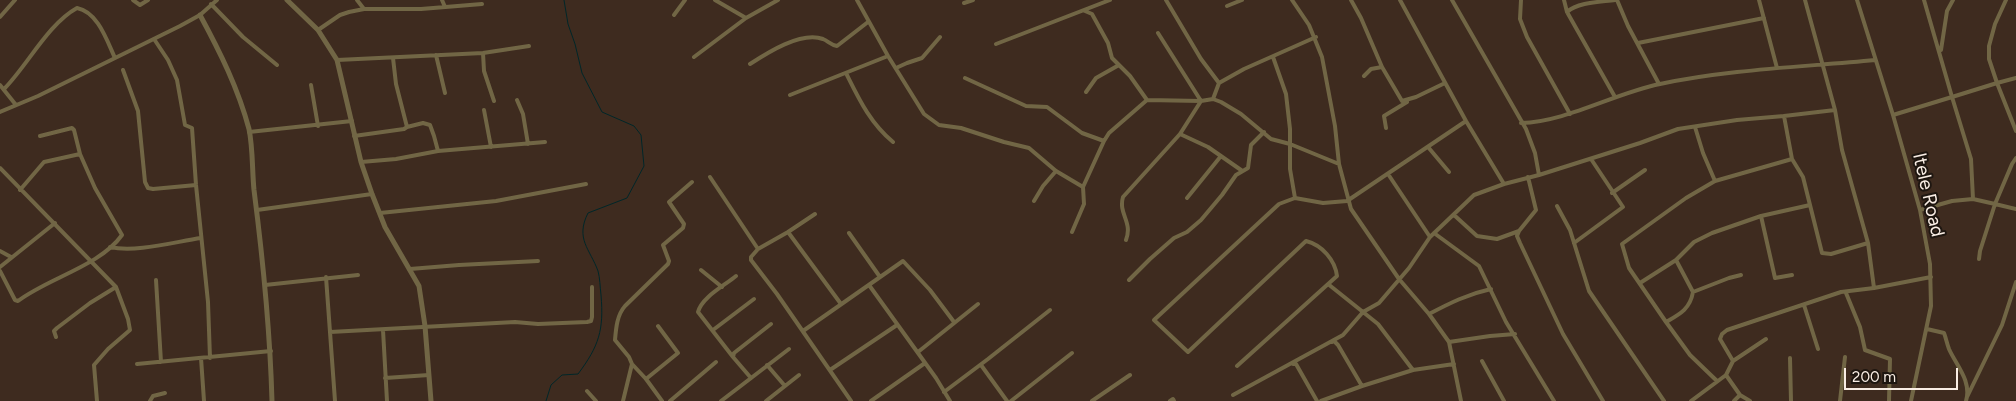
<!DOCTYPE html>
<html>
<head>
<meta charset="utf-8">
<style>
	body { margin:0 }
	#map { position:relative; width:2016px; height:401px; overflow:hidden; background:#3e2b1f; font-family:Figtree,sans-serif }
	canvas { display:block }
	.scale { position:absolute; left:1844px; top:368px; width:114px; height:22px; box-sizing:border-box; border:2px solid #f9ede4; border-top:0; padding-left:6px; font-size:15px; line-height:18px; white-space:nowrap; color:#f9ede4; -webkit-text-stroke:4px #1e1610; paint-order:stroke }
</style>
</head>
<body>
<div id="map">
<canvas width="2016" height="401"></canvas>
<div class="scale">200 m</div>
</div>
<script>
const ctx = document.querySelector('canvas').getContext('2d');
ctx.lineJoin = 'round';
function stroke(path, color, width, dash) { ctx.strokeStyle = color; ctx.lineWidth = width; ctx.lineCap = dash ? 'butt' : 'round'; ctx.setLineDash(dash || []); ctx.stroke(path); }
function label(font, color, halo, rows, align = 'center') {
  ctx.font = font + ' Figtree,sans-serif'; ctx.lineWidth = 4; ctx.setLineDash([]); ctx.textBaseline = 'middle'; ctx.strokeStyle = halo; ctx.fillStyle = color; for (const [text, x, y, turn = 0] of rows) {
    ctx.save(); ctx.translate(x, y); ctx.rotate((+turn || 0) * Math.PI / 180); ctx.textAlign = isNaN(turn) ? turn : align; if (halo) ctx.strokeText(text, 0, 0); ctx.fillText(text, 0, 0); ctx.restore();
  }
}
const stream = new Path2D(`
	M 546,401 L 551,385 L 562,375 L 578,374 C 599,346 604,330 601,295 C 600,287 600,278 598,271 C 590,249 575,239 588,213 L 627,198 L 644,166 L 641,135 L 634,126 L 602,112 L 582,73 L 575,44 L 568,24 L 564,0`);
const minor = new Path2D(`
	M 133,0 L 140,5 L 148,0
	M 357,0 L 364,9
	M 442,0 L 445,7
	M 715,0 L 746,18
	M 857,0 L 888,56 L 924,114 L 939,125 L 961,128 L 1004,142 L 1029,148 L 1056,171 L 1083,187
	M 1166,0 L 1201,59 L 1219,83
	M 1292,0 L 1309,25 L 1322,57 L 1335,126 L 1339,164 L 1351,209 L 1399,279 L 1429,314 L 1449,342 L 1461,401
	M 1351,0 L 1361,18 L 1382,67 L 1402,101 L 1416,97 L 1445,83
	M 1400,0 L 1466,121 L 1504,184
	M 1452,0 L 1526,129 L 1535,153 L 1539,175
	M 1521,0 L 1520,19 L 1527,37 L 1570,114
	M 1564,0 L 1567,12
	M 1615,0 C 1601,2 1578,2 1567,12 L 1615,97
	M 1617,0 L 1628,26 L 1659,84
	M 1759,0 L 1777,68
	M 1805,0 L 1835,110 L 1842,150 L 1868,243 L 1874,288
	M 1857,0 L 1893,115 L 1920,210 L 1930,264 L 1931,306 L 1911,401
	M 1924,0 L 1952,97 L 1997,83 L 2016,131
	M 2006,0 L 1995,24 L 1989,46 L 1989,59 L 1997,83 L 2016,78
	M 964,3 L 973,0
	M 211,4 L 243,37 L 277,65
	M 1227,6 L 1242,0
	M 1085,11 L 1092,14 L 1108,43 L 1112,58 L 1130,76 L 1147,100
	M 674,15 L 685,0
	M 0,17 L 15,0
	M 318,30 L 340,15 L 349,12 L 364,9 L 421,9 L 482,4
	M 154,39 L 168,60 L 177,80 L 185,125 L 192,128 L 196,185 L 208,302 L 210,358
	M 1638,43 L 1764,18
	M 996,44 L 1110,0
	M 1941,50 L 1947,11 L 1953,0
	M 483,53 L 484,71 L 494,101
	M 436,55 L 445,93
	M 694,57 L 746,18 L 778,0
	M 1273,57 L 1286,94 L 1290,129 L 1290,169 L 1295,198
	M 337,60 L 483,53 L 529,46
	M 750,64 C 767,53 801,31 823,39 C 828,41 831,45 837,46 L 868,22
	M 896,68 L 907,63 L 922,58 L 940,37
	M 123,70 L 138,111 L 145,182 L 148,188 L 153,189 L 196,185
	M 846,73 C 859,99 870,123 893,142
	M 1364,76 L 1371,69 L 1382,67
	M 965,78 L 1026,106 L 1047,107 L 1082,133 L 1104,141
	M 0,85 L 16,105
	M 311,85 L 318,126
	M 4,89 C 27,66 48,24 77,8 C 98,12 107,41 115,58
	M 1086,92 L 1096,78 L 1119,65
	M 790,95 L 888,56
	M 1213,99 L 1219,83 L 1244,69 L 1316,37
	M 517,100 L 523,114 L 528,144
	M 484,110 L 491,147
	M 0,112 L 38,96 L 180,26 L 200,15 L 217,0
	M 1893,115 L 1952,97 L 1971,159 L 1973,199
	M 1784,116 L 1792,159 L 1803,177 L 1822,253 L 1831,254 L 1868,243
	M 1521,123 C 1566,122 1615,93 1660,84 C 1731,69 1804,67 1875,60
	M 407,127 L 423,123 L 430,125 L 434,136 L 438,151
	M 1695,127 L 1703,153 L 1715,181
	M 1386,128 L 1384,116 L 1407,102
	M 249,132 L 352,121
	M 1180,134 L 1208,147 L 1241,170
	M 354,136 L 404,129 L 407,127 L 396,84 L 393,58
	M 1428,147 L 1449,172
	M 361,162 L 396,159 L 438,151 L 545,142
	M 0,168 L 116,287 L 128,319 L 130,330 L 108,349 L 94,365 L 97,401
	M 1388,174 L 1430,237
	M 710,177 L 758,249
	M 20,190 L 44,162 L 80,154
	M 1612,193 L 1645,170
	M 1187,198 L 1221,156
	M 1034,201 L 1043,186 L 1056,171
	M 1557,206 L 1570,230 L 1589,291 L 1664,401
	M 257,210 L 372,194
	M 1920,210 L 1952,201 L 1973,199 L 1995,204 L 2012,164 L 2016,158
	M 380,213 L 496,201 L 586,184
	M 815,214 L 788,232 L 758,249 L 751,257 L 751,260 L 777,294 L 851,401
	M 1454,215 L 1477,236 L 1497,239 L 1519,231 L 1536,210 L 1528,177
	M 1761,216 L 1775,278 L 1792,275
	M 1519,231 L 1517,236 L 1520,243 L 1563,334 L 1603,401
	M 788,232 L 841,304
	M 1072,232 L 1084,204 L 1083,187 L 1104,141 L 1109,133 L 1147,100 L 1201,101 L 1213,99 L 1221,102 L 1241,114 L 1271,139 L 1290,144 L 1339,164
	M 849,233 L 880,277
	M 1434,233 L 1479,266 L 1506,322 L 1554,401
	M 1126,240 C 1133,222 1118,214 1123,197 L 1180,134 L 1201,101 L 1158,33
	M 1574,243 L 1623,207 L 1591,159
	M 110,247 C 135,253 174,242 201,238
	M 0,251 L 11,257
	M 1979,259 L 1980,251 L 1995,204 L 2016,209
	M 1676,260 L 1693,292 L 1729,278 L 1741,275
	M 0,267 L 55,223
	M 410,269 L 459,265 L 538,261
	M 701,270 L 722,287
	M 0,271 L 15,300 L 18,301 C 48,278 100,266 122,235 L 95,188 L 80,154 L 74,130 L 72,128 L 40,136
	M 326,277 L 335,401
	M 156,280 L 161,362
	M 1129,280 L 1150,259 L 1174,238 L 1187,232 L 1201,220 L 1222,195 L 1236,175 L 1248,168 L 1251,145 L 1264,132
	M 1640,283 L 1676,260 L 1694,242 L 1712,233 L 1761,216 L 1810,205
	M 1328,284 L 1378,324 L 1413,370
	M 265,285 L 358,275
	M 869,285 L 936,378 L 950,401
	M 1846,293 L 1860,327 L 1865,350 L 1890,359 L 1889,401
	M 1804,305 L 1818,349
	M 1429,314 C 1450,303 1468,294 1491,289
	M 1666,322 C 1680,314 1690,309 1693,292
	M 1927,329 L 1944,333 C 1946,338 1947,344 1949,349 C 1956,365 1972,381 1966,401
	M 383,330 L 387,401
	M 713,330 L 754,299
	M 803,331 L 903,261 L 930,290 L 954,322
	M 330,332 L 515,322 L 538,324 L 587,322 L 591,321 L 592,317 L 592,287
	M 56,337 L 54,331 L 57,328 L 90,303 L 116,287
	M 1332,342 L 1334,341 L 1338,345 L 1362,386
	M 1449,342 L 1490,336 L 1515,334
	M 918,352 L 978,304
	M 733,357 L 698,312 C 702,297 724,286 736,276
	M 201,358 L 204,401
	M 1790,358 L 1791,401
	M 1482,361 L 1504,401
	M 1733,361 L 1720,339 L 1722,334 L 1727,330 L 1841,292 L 1874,288 L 1931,277
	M 137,364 L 271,351
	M 632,364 L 646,379 L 662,401
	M 1293,364 L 1296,364 L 1317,401
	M 767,365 L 785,386
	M 981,365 L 1007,401
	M 1237,366 L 1337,276 C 1335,260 1322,245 1306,241 L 1188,352 L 1154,320 L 1279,204 L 1295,198 L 1323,203 L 1347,201 L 1466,121
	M 830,370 L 897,325
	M 1726,375 L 1740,395 L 1750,401
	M 385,378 L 429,375
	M 751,378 L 733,357 L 734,353 L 771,324
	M 646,379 L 678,353 L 658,326
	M 1717,381 L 1690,355 L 1666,322 L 1629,268 L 1622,244 L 1686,198 L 1715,181 L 1792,159
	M 587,391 L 596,401
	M 944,392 L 988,359 L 1050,310
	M 1233,395 L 1343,335 L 1363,312 L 1379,303 L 1409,268 L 1430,237 L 1474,195 L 1504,184 L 1539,175 L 1640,143 L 1678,129 L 1737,120 L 1784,116 L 1835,110
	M 1967,397 L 2002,325 L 2016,282
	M 150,401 L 153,396 L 165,393
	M 623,401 L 632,364 L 629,357 L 615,340 C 616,328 617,315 625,306 L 668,264 L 669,261 L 663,245 L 683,228 L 684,224 L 669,202 L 692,182
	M 670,401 L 716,362
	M 721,401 L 789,349
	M 766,401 L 799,375
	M 871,401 L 925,363
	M 1011,401 L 1072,353
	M 1092,401 L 1130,375
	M 1170,401 L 1173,399 L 1174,401
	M 1321,401 L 1362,386 L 1413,370 L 1454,364
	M 1691,401 L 1726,375 L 1733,361 L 1766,339
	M 1734,401 L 1740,395
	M 1840,401 L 1845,357`);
const tertiary = new Path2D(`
	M 287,0 L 318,30 L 337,60 L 361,162 L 372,194 L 385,227 L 419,286 L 425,326 L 431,401
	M 200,15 C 220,52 238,88 249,129 C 253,148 252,170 254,190 C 263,260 270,330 272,401`);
const streetNames = [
	["Itele Road",1928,195,77]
];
stroke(stream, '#002729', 1);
stroke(minor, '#716645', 4);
stroke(tertiary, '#716645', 5);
label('19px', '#f9ede4', '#1e1610', streetNames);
</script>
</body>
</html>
